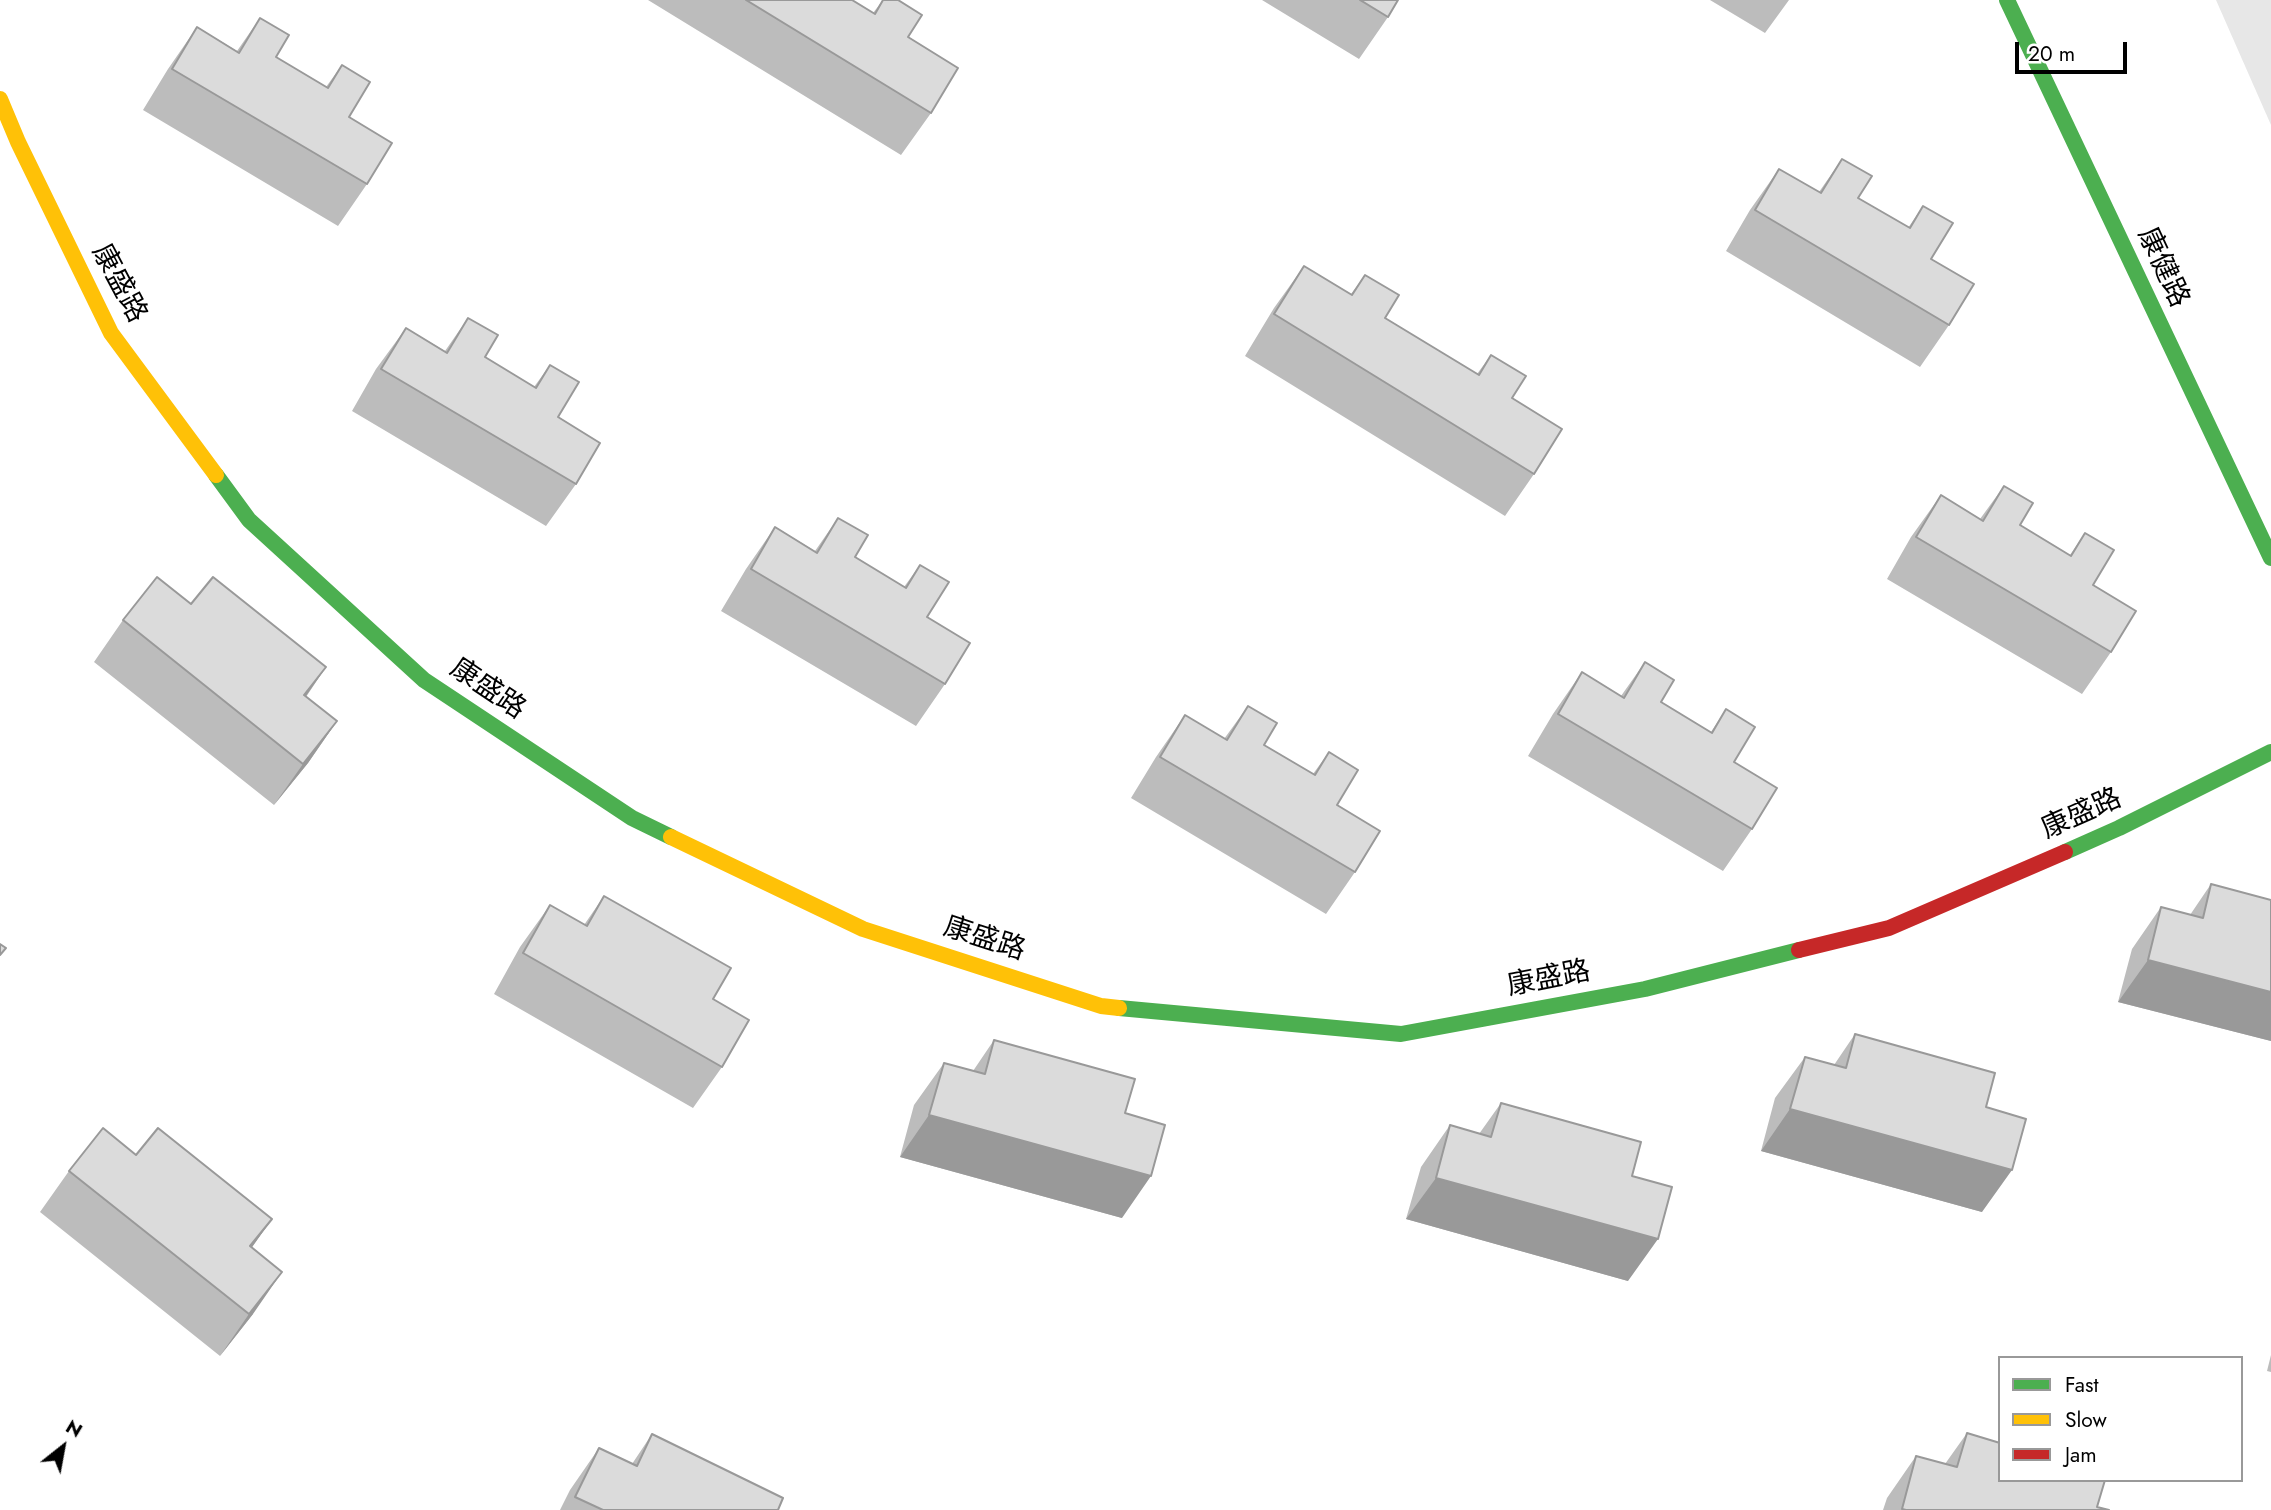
<!DOCTYPE html>
<html>
<head>
<meta charset="utf-8">
<style>
	body { margin:0 }
	#map { position:relative; width:2271px; height:1510px; overflow:hidden; background:#fff; font-family:Jost,sans-serif }
	canvas { display:block }
	.legend { position:absolute; left:1998px; top:1356px; width:245px; height:126px; box-sizing:border-box; background:#fff; border:2px solid #999; margin:0; padding:9px 12px; list-style:none; font-size:21px; color:#000 }
	.legend li { display:flex; align-items:center; gap:14px; height:35px }
	.legend b { width:35px; border:2px solid #999 }
	.north { position:absolute; left:28px; top:1412px; width:70px; height:70px; -webkit-text-stroke:5px #fff; paint-order:stroke; rotate:31deg; font-size:19px; font-weight:700; line-height:28px; text-align:center; color:#000 }
	.north::after { content:''; display:block; margin:auto; width:24px; height:32px; background:#000; clip-path:polygon(50% 0,100% 100%,50% 72%,0 100%) }
	.scale { position:absolute; left:2015px; top:42px; width:112px; height:32px; box-sizing:border-box; border:4px solid #000; border-top:0; padding-left:9px; font-size:21px; line-height:24px; white-space:nowrap; color:#000; -webkit-text-stroke:5px #fff; paint-order:stroke }
</style>
</head>
<body>
<div id="map">
<canvas width="2271" height="1510"></canvas>
<ul class="legend">
<li><b style="height:9px;background:#4caf50"></b>Fast</li>
<li><b style="height:9px;background:#ffc107"></b>Slow</li>
<li><b style="height:9px;background:#c62828"></b>Jam</li>
</ul>
<div class="north">N</div>
<div class="scale">20 m</div>
</div>
<script>
const ctx = document.querySelector('canvas').getContext('2d');
ctx.lineJoin = 'round';
function fillPath(path, color) { ctx.fillStyle = color; ctx.fill(path, 'evenodd'); }
function stroke(path, color, width, dash) { ctx.strokeStyle = color; ctx.lineWidth = width; ctx.lineCap = dash ? 'butt' : 'round'; ctx.setLineDash(dash || []); ctx.stroke(path); }
function label(font, color, halo, rows, align = 'center') {
  ctx.font = font + ' Jost,"Noto Sans SC",sans-serif'; ctx.lineWidth = 7; ctx.setLineDash([]); ctx.textBaseline = 'middle'; ctx.strokeStyle = halo; ctx.fillStyle = color; for (const [text, x, y, turn = 0] of rows) {
    ctx.save(); ctx.translate(x, y); ctx.rotate((+turn || 0) * Math.PI / 180); ctx.textAlign = isNaN(turn) ? turn : align; if (halo) ctx.strokeText(text, 0, 0); ctx.fillText(text, 0, 0); ctx.restore();
  }
}
const green = new Path2D(`
	M 2216,0 L 2271,0 L 2271,125 Z`);
const fast = new Path2D(`
	M 2007,0 L 2271,558
	M 216,475 L 249,520 L 424,680 L 632,818 L 671,837
	M 2065,852 L 2119,828 L 2271,752
	M 1119,1008 L 1401,1034 L 1645,989 L 1799,950`);
const slow = new Path2D(`
	M 0,99 L 18,142 L 111,333 L 216,475
	M 671,837 L 863,929 L 1101,1006 L 1119,1008`);
const jam = new Path2D(`
	M 1799,950 L 1889,928 L 2065,852`);
const wall = new Path2D(`
	M 648,0 L 852,0 L 873,13 L 883,0 L 898,0 L 931,113 L 901,155 Z
	M 1262,0 L 1398,0 L 1388,17 L 1359,59 Z
	M 1710,0 L 1789,0 L 1765,33 Z
	M 260,18 L 276,57 L 326,87 L 342,65 L 349,117 L 367,184 L 338,226 L 143,110 L 168,69 L 197,27 L 237,51 Z
	M 1842,159 L 1858,198 L 1908,228 L 1923,206 L 1931,259 L 1949,325 L 1920,367 L 1726,251 L 1750,210 L 1779,169 L 1819,192 Z
	M 1304,266 L 1351,294 L 1365,275 L 1385,318 L 1477,374 L 1491,355 L 1512,398 L 1534,474 L 1505,516 L 1245,356 L 1274,308 Z
	M 468,318 L 485,357 L 534,387 L 550,365 L 558,417 L 576,484 L 546,526 L 352,411 L 376,369 L 406,328 L 445,351 Z
	M 2004,486 L 2020,525 L 2070,555 L 2085,533 L 2093,585 L 2111,652 L 2082,694 L 1887,579 L 1911,537 L 1941,495 L 1980,519 Z
	M 838,518 L 855,557 L 904,587 L 920,565 L 927,617 L 945,684 L 916,726 L 721,611 L 746,569 L 775,527 L 815,551 Z
	M 191,604 L 326,667 L 306,697 L 337,721 L 308,763 L 274,805 L 94,662 L 123,620 Z
	M 1645,662 L 1661,702 L 1711,732 L 1726,709 L 1734,762 L 1752,829 L 1723,871 L 1528,756 L 1553,714 L 1582,672 L 1621,696 Z
	M 1248,706 L 1264,745 L 1313,774 L 1329,752 L 1337,805 L 1355,872 L 1326,914 L 1131,798 L 1156,757 L 1185,715 L 1224,739 Z
	M 2211,884 L 2271,900 L 2271,1041 L 2118,1002 L 2132,949 L 2161,907 L 2190,915 Z
	M 604,896 L 713,999 L 722,1067 L 693,1108 L 494,994 L 520,947 L 550,905 L 584,925 Z
	M 1855,1034 L 1986,1107 L 1982,1212 L 1761,1151 L 1775,1098 L 1805,1057 L 1834,1065 Z
	M 994,1040 L 1125,1113 L 1122,1218 L 900,1157 L 914,1105 L 944,1063 L 973,1071 Z
	M 1501,1103 L 1632,1176 L 1628,1281 L 1406,1219 L 1421,1167 L 1450,1125 L 1479,1134 Z
	M 136,1155 L 272,1219 L 251,1248 L 253,1314 L 220,1356 L 40,1212 L 69,1171 Z
	M 2271,1355 L 2271,1372 L 2267,1371 Z
	M 1967,1433 L 2097,1507 L 2109,1510 L 1883,1510 L 1887,1498 L 1916,1456 L 1945,1464 Z
	M 652,1434 L 778,1510 L 560,1510 L 570,1490 L 599,1448 L 632,1464 Z`);
const shadedWall = new Path2D(`
	M 326,667 L 297,709 L 304,695 Z
	M 337,721 L 308,763 L 274,805 L 303,764 Z
	M 2148,960 L 2271,992 L 2271,1041 L 2118,1002 Z
	M 1790,1109 L 2012,1170 L 1982,1212 L 1761,1151 Z
	M 929,1115 L 1151,1176 L 1122,1218 L 900,1157 Z
	M 1436,1178 L 1658,1239 L 1628,1281 L 1406,1219 Z
	M 272,1219 L 243,1260 L 250,1246 Z
	M 282,1272 L 253,1314 L 220,1356 L 249,1314 Z`);
const building = new Path2D(`
	M 746,0 L 852,0 L 875,14 L 883,0 L 898,0 L 922,15 L 908,37 L 958,68 L 931,113 Z
	M 1360,0 L 1398,0 L 1388,17 Z
	M 260,18 L 289,35 L 276,57 L 328,88 L 342,65 L 370,82 L 349,117 L 392,143 L 367,184 L 172,69 L 197,27 L 239,53 Z
	M 1842,159 L 1872,176 L 1858,198 L 1910,228 L 1923,206 L 1953,223 L 1931,259 L 1974,284 L 1949,325 L 1755,210 L 1779,169 L 1821,193 Z
	M 1304,266 L 1352,295 L 1365,275 L 1399,295 L 1385,318 L 1479,375 L 1491,355 L 1526,376 L 1512,398 L 1562,429 L 1534,474 L 1274,314 Z
	M 468,318 L 498,335 L 485,357 L 536,388 L 550,365 L 579,382 L 558,417 L 600,443 L 576,484 L 381,369 L 406,328 L 447,353 Z
	M 2004,486 L 2033,503 L 2020,525 L 2071,556 L 2085,533 L 2114,550 L 2093,585 L 2136,611 L 2111,652 L 1916,537 L 1941,495 L 1983,521 Z
	M 838,518 L 868,535 L 855,557 L 906,588 L 920,565 L 949,582 L 927,617 L 970,643 L 945,684 L 751,569 L 775,527 L 817,553 Z
	M 157,577 L 191,604 L 213,577 L 326,667 L 304,695 L 337,721 L 303,764 L 123,620 Z
	M 1645,662 L 1674,680 L 1661,702 L 1712,733 L 1726,709 L 1755,727 L 1734,762 L 1777,788 L 1752,829 L 1558,714 L 1582,672 L 1624,698 Z
	M 1248,706 L 1277,723 L 1264,745 L 1315,775 L 1329,752 L 1358,770 L 1337,805 L 1380,831 L 1355,872 L 1160,757 L 1185,715 L 1227,740 Z
	M 2211,884 L 2271,900 L 2271,992 L 2148,960 L 2161,907 L 2203,918 Z
	M 604,896 L 731,968 L 713,999 L 749,1020 L 722,1067 L 523,953 L 550,905 L 587,926 Z
	M 0,944 L 6,948 L 0,955 Z
	M 1855,1034 L 1995,1073 L 1986,1107 L 2026,1119 L 2012,1170 L 1790,1109 L 1805,1057 L 1846,1068 Z
	M 994,1040 L 1135,1079 L 1125,1113 L 1165,1125 L 1151,1176 L 929,1115 L 944,1063 L 985,1074 Z
	M 1501,1103 L 1641,1142 L 1632,1176 L 1672,1187 L 1658,1239 L 1436,1178 L 1450,1125 L 1491,1137 Z
	M 103,1128 L 136,1155 L 158,1128 L 272,1219 L 250,1246 L 282,1272 L 249,1314 L 69,1171 Z
	M 1967,1433 L 2000,1443 L 2000,1480 L 2105,1480 L 2097,1507 L 2109,1510 L 1906,1510 L 1902,1509 L 1916,1456 L 1957,1467 Z
	M 652,1434 L 783,1498 L 778,1510 L 603,1510 L 575,1497 L 599,1448 L 637,1466 Z`);
const streetNames = [
	["康健路",2162,268,65],
	["康盛路",118,284,62],
	["康盛路",487,690,34],
	["康盛路",2082,815,-24],
	["康盛路",984,940,18],
	["康盛路",1549,980,-11]
];
fillPath(green, '#e7e7e7');
stroke(fast, '#4caf50', 16);
stroke(slow, '#ffc107', 16);
stroke(jam, '#c62828', 16);
fillPath(wall, '#bcbcbc');
fillPath(shadedWall, '#999');
fillPath(building, '#dbdbdb');
stroke(building, '#999', 2);
label('28px', '#000', '#fff', streetNames);
</script>
</body>
</html>
